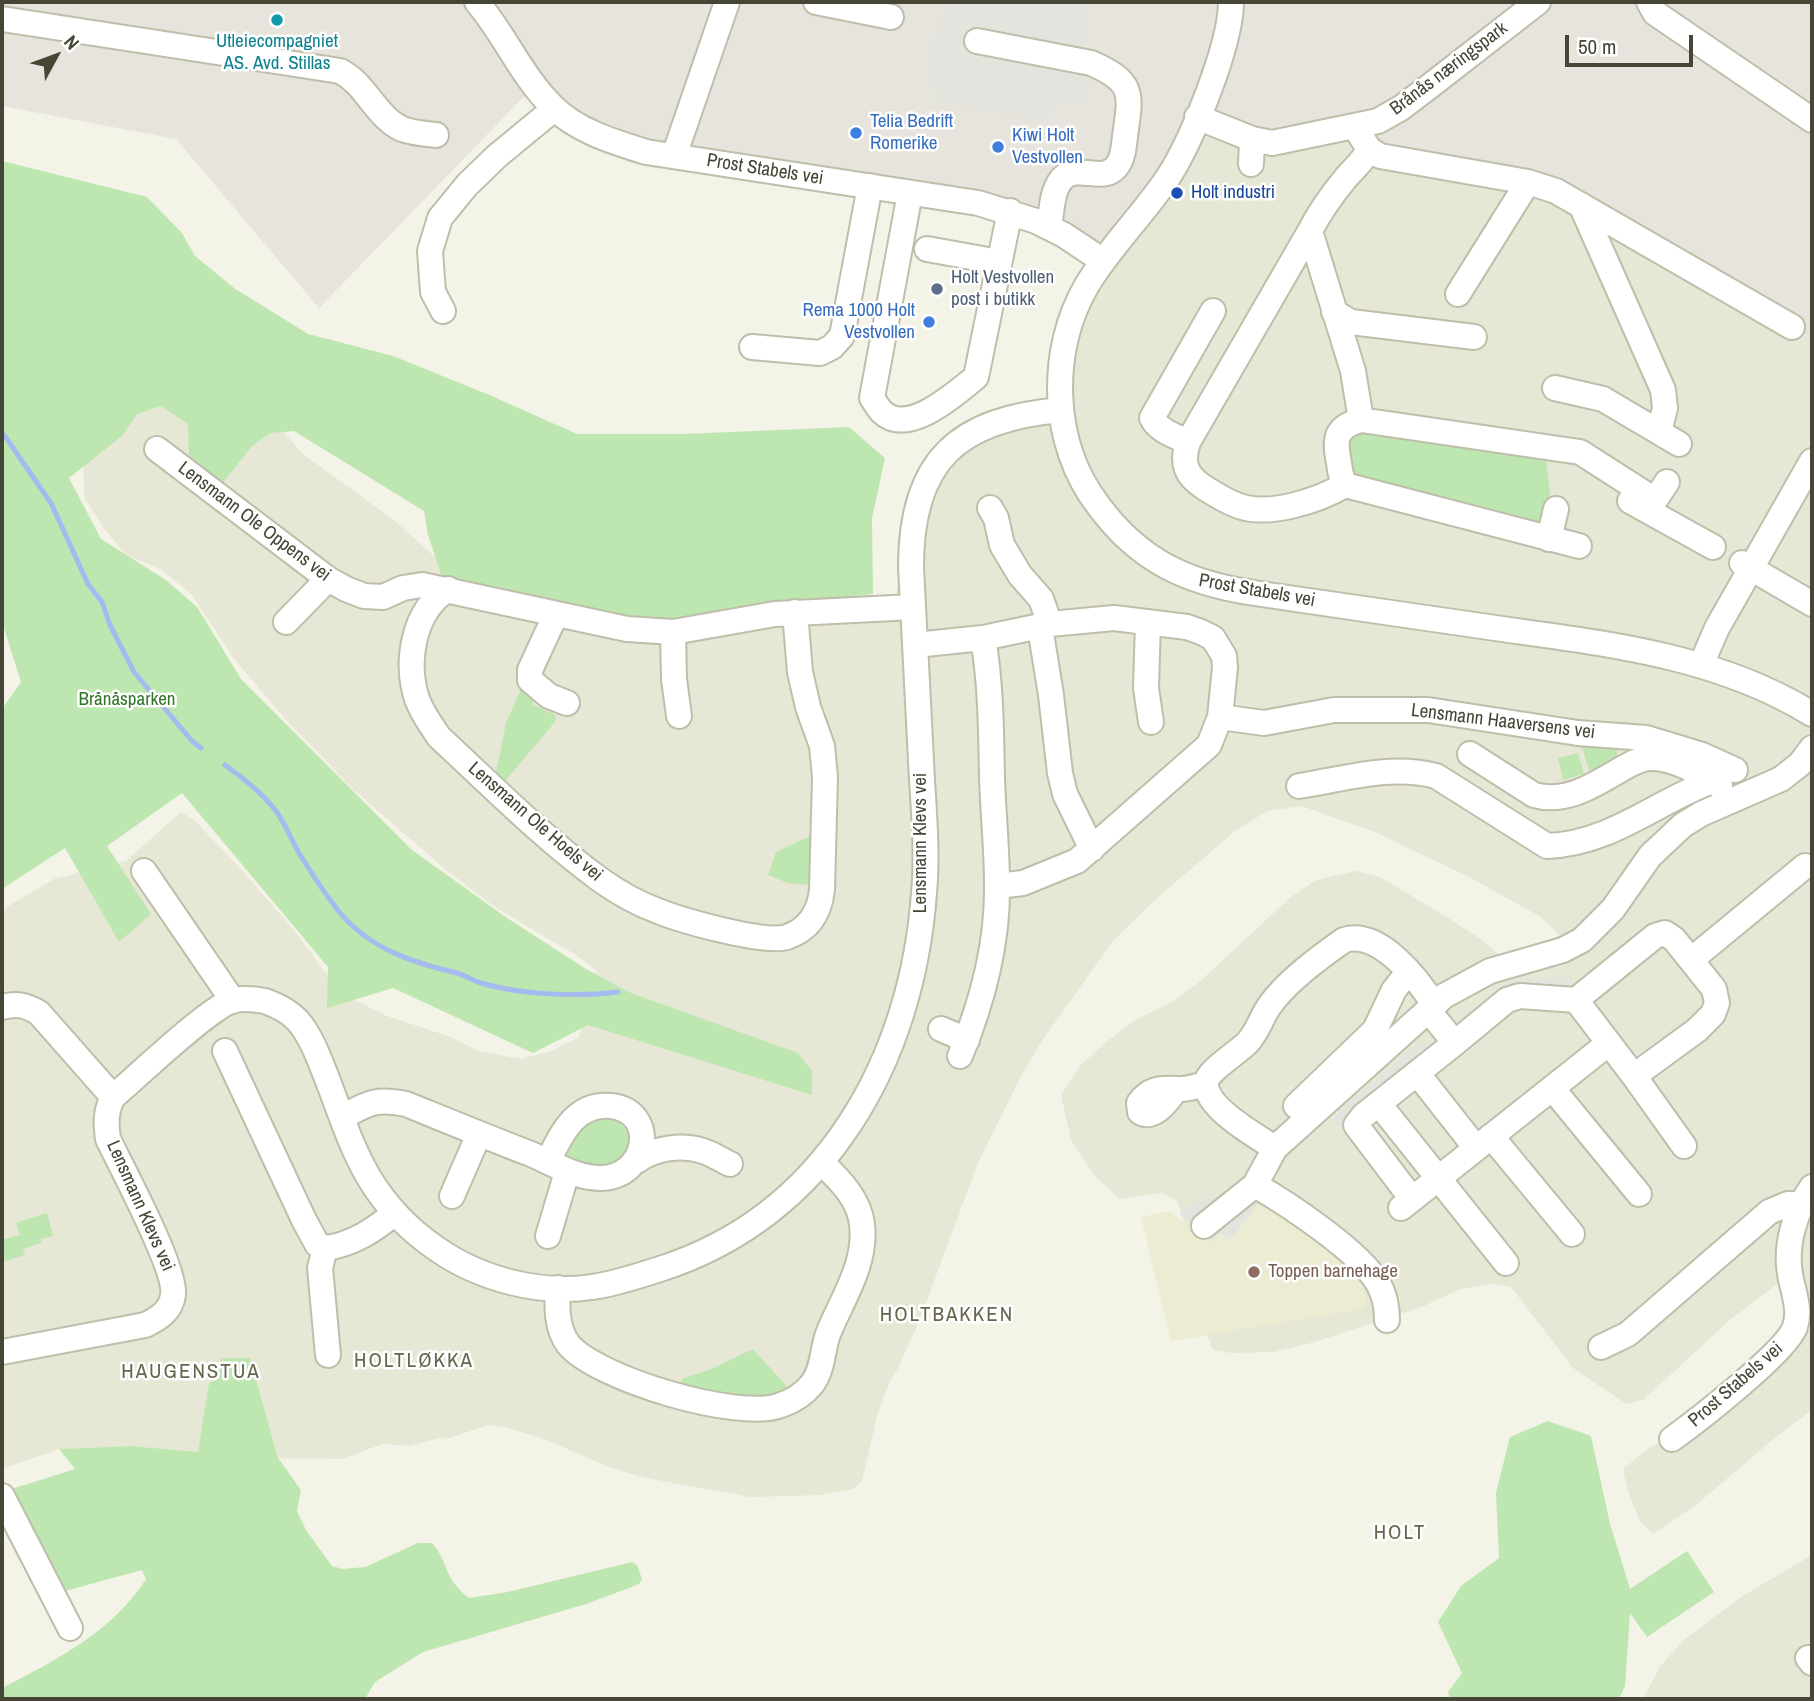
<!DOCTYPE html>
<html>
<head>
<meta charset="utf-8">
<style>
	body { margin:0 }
	#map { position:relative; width:1814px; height:1701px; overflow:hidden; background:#f3f3e7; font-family:"Archivo Narrow",sans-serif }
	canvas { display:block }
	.frame { position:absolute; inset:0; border:4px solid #464536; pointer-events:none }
	.north { position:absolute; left:21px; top:21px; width:70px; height:70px; -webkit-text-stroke:5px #fff; paint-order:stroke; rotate:49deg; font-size:19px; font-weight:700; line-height:28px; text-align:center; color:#464536 }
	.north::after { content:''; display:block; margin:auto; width:24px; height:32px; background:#464536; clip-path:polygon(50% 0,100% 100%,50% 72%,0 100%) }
	.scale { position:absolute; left:1565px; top:35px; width:128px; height:32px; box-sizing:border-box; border:4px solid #464536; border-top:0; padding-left:9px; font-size:21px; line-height:24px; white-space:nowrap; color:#464536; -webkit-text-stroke:5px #fff; paint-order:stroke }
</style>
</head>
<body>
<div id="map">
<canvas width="1814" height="1701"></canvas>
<div class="frame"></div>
<div class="north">N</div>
<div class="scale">50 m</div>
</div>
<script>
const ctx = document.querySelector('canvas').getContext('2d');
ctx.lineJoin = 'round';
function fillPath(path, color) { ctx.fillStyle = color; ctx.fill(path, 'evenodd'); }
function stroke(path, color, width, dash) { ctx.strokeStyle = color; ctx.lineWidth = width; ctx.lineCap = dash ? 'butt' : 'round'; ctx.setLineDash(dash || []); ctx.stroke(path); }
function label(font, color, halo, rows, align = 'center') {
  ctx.font = font + ' "Archivo Narrow",sans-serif'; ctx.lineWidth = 5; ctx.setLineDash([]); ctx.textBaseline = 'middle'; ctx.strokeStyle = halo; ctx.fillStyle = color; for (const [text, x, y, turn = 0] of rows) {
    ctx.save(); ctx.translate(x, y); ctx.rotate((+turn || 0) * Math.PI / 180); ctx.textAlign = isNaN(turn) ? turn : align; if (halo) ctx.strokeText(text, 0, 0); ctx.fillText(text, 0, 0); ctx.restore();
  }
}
const residential = new Path2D(`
	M 1191,126 L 1329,129 L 1381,152 L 1506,165 L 1544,183 L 1768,316 L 1812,339 L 1812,1410 L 1777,1436 L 1696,1505 L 1653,1534 L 1640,1521 L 1628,1491 L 1623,1469 L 1649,1448 L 1674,1434 L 1793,1330 L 1780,1282 L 1731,1319 L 1643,1400 L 1626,1404 L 1573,1368 L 1511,1287 L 1491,1284 L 1460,1289 L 1424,1306 L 1315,1342 L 1274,1352 L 1232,1353 L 1213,1350 L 1201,1319 L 1190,1237 L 1177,1201 L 1163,1193 L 1119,1199 L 1093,1174 L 1071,1140 L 1061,1095 L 1080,1066 L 1106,1042 L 1137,1019 L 1170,1003 L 1197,984 L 1291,897 L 1316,880 L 1355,871 L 1380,877 L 1450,919 L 1479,938 L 1501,956 L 1538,946 L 1559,935 L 1541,917 L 1469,877 L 1377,833 L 1302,806 L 1267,811 L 1234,832 L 1155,900 L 1113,941 L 1041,1042 L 1019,1080 L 978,1163 L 918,1324 L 897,1370 L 891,1379 L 878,1412 L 862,1481 L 853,1489 L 821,1495 L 750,1497 L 678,1484 L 642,1477 L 607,1466 L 541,1438 L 506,1427 L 488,1425 L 446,1439 L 444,1437 L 409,1446 L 382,1444 L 343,1459 L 278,1458 L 250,1358 L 208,1387 L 198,1452 L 131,1446 L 59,1449 L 2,1469 L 2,921 L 5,908 L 54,879 L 126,861 L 181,812 L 195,821 L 241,869 L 293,929 L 331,980 L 355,1000 L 387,1016 L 451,1037 L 478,1051 L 521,1059 L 551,1051 L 579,1037 L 597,971 L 573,953 L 496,908 L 446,870 L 354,790 L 288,722 L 235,660 L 191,594 L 161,569 L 126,555 L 103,527 L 84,497 L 83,448 L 219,360 L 304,455 L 394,520 L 444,565 L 442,587 L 895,601 L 904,545 L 934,468 L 1029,407 L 1051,398 L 1060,328 Z
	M 1812,1555 L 1812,1699 L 1643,1699 L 1661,1665 L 1684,1640 L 1741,1597 Z`);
const industrial = new Path2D(`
	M 2,2 L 1812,2 L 1812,339 L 1768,316 L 1544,183 L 1506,165 L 1381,152 L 1353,139 L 1292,136 L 1191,126 L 1111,254 L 972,206 L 705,161 L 566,108 L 540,80 L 319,308 L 176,139 L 2,106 Z`);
const education = new Path2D(`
	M 1260,1201 L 1346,1262 L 1361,1284 L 1367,1301 L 1365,1305 L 1358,1310 L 1171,1341 L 1141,1217 L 1169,1211 L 1211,1243 L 1219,1232 Z`);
const green = new Path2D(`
	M 2,161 L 147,197 L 182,233 L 195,256 L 234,288 L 308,334 L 393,356 L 487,394 L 577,434 L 683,434 L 849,427 L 885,458 L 872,518 L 873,594 L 792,603 L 664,627 L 617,621 L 442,577 L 428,535 L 424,511 L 294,431 L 271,433 L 252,446 L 222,484 L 189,456 L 188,424 L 161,406 L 137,414 L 122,436 L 69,478 L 101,539 L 166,580 L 197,607 L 241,679 L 412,850 L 507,918 L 586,969 L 631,993 L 798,1053 L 812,1071 L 812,1095 L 588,1025 L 533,1053 L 393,988 L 327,1008 L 328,967 L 182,793 L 107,846 L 151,914 L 119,942 L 65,848 L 2,889 L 2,709 L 21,682 L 2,622 Z
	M 1358,429 L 1546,461 L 1551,502 L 1541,523 L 1370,484 L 1352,474 L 1344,449 L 1352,434 Z
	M 522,687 L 535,694 L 532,704 L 556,715 L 555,722 L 505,781 L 496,772 L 506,723 Z
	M 1580,740 L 1609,741 L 1617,750 L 1619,760 L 1591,777 Z
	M 1578,753 L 1584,774 L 1563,780 L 1558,758 Z
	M 810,836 L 811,885 L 788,883 L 768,875 L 776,852 Z
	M 600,1119 L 619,1122 L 628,1133 C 632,1171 591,1175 567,1156 C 573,1137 580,1125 600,1119 Z
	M 47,1213 L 53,1236 L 41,1239 L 41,1243 L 23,1249 L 25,1255 L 2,1262 L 2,1240 L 20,1235 L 16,1223 Z
	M 753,1349 L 789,1389 C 778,1392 766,1396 755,1397 C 731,1400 704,1391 682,1383 L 682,1379 L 711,1369 Z
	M 221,1358 L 250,1358 L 278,1458 L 301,1490 L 297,1511 L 306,1530 L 332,1566 L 343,1569 L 365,1567 L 418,1543 L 432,1543 C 449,1563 444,1579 469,1598 L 508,1592 L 632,1562 L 637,1565 L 642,1579 L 639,1584 L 629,1588 L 586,1604 L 423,1652 L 375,1682 L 365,1699 L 2,1699 L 2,1688 C 55,1661 113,1631 146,1579 L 142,1570 L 43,1597 L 2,1492 L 75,1469 L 59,1449 L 131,1446 L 198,1452 L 208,1387 Z
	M 1548,1421 L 1591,1436 L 1610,1524 L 1630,1589 L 1687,1551 L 1714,1592 L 1647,1637 L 1630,1613 L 1625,1686 L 1619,1699 L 1450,1699 L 1448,1692 L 1462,1673 L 1438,1622 L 1461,1586 L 1499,1558 L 1496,1493 L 1510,1437 Z`);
const parking = new Path2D(`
	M 949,2 L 1088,2 L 1082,47 L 1092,54 L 1085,103 L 1063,98 L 1050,108 L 1048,120 L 935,102 L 938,86 L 927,83 L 932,47 Z
	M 1572,976 L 1573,988 L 1509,994 L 1463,1031 L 1455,1022 L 1508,982 Z
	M 1421,1041 L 1429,1050 L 1340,1128 L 1332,1119 Z
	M 1229,1192 L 1250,1194 L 1260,1201 L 1230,1240 L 1219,1233 L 1213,1241 L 1180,1215 L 1181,1211 L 1188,1205 Z`);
const stream = new Path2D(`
	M 2,432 L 51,503 L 88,584 L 102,602 L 110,625 L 134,672 L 192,741 L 201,748
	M 225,765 C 244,779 261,792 276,811 C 286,825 291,839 299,853 C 312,874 325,895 341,914 C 371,949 413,963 457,973 C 465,975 473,981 481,983 C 520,995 578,997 618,992`);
const minor = new Path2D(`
	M 477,2 C 505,35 522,77 553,107 C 577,131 614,142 646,152 L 978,203 L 1036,221 L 1064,235 L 1103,261
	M 816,2 L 891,17
	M 1231,2 C 1231,45 1191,143 1167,179 C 1142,216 1110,247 1087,285 C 1048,351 1051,444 1098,505 C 1139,561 1187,583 1254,593 C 1337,605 1419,617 1502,629 C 1609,644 1718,656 1812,714
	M 1649,2 L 1655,13 L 1812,120
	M 2,19 L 340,71 C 366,84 376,117 402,129 C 413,133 425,134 436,135
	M 977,41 L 1091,63 C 1135,82 1131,94 1125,136 C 1124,146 1123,160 1116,167 C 1102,184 1076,162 1061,180 C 1051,193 1052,212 1049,227
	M 1197,117 L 1252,139 L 1272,143 L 1378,121 L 1401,108 L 1430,86 L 1538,2
	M 1355,127 L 1369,149 L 1380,156 L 1528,182 L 1556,191 L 1792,327
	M 1369,149 C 1363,162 1354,168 1345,179 C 1331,196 1319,213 1310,231 L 1353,371 L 1361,420 C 1335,427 1334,439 1339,463 C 1340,472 1341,478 1345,485 L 1579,546
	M 674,156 L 727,2
	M 1251,164 L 1252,139
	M 910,193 L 872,398 C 875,402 878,408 882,412 C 908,437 956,393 976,377 L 1010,211
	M 1581,205 L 1663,390 L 1665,408 L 1659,432
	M 1310,231 L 1188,442 C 1181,464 1186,476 1205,488 C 1216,495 1227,502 1239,506 C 1270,517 1319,500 1345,485
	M 927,249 L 999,262
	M 1458,294 L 1528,182
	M 443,311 L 433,292 L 430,251 L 440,218 L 467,185 L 497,156 L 554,109
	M 1334,312 L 1351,322 L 1474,337
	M 752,347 L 820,353 L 832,347 L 842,336 L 870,186
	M 1555,388 L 1603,399 L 1679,444
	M 1361,420 L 1580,452 L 1655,500 L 1667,482
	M 1188,442 C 1176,436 1158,431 1152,418 L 1213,311
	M 157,449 L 328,579 L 346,589 L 364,596 L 383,597 L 403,588 L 422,585 L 627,629 L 673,632 L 775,614 L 913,607
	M 1630,501 L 1713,547
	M 990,508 L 996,518 L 1002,545 L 1020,575 L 1041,599 L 1050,624
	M 1549,539 L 1556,509
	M 1742,563 L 1812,604
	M 448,589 C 413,611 405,662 417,699 C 422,713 431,725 439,737 C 492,786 544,839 602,881 C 619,893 639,904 658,911 C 683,921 765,944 787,937 C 810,929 820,911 822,889 L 825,777 L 822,746 L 808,707 L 800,672 L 795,612
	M 556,614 L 530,670 L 530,680 L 549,696 L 567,703
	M 286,622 L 328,579
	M 1148,622 L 1146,688 L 1151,722
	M 1040,627 L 1051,695 L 1060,773 L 1065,794 L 1092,849
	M 673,632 L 674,679 L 679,716
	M 915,645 L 983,638 L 1050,624 L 1114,618 L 1187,627 L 1201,632 L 1213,638 L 1224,656 L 1225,667 L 1220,717 L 1209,745 L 1077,861 L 1023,883 L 998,886
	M 1701,665 L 1717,628 L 1812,461
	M 1220,717 L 1264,723 L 1334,710 L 1428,710 L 1578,733 L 1646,738 L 1702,755 L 1735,770
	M 1470,754 L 1534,795 C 1566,804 1594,785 1620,770 C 1629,765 1640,758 1650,758 C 1674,757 1701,774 1720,786
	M 1299,786 C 1345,779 1390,764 1436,776 L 1547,846 C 1610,844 1656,802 1712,781
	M 144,871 L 233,1001
	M 1691,960 L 1805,866
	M 2,1007 C 17,1003 26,1005 39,1013 L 113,1097
	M 1428,1010 L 1455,1043 L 1507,1000 L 1520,996 L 1576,1000 L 1655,936 L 1665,933 L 1674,939 L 1714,989 L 1717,1003 L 1713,1014 L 1697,1030 L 1634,1076 L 1576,1000
	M 941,1029 L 967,1040
	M 225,1051 L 304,1220 L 317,1244 L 325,1248 C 352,1245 374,1230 395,1213
	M 960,1056 C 982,1003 998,942 997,884 C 997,848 993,813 992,777 C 991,731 991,684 983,638
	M 1417,1073 L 1476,1148
	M 1634,1076 L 1684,1146
	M 1552,1088 L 1639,1194
	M 1176,1089 C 1169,1100 1153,1121 1140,1112 L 1139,1103 C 1149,1089 1160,1088 1176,1089 C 1185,1090 1197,1086 1206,1084
	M 1379,1104 L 1506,1263
	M 1296,1106 L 1375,1030 L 1394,990 L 1408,972
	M 342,1117 C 369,1103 374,1098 406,1104 C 448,1121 489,1138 531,1154 C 554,1164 576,1178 601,1178 C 649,1177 658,1111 611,1106 C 575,1102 561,1135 548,1161
	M 1491,1136 L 1572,1234
	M 1275,1148 C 1257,1137 1205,1107 1206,1083 C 1207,1071 1239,1052 1248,1042 C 1258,1031 1262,1016 1270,1005 C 1287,981 1320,957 1344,940 C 1379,929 1418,979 1434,1005
	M 637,1161 C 654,1148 682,1144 703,1151 C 713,1154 721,1160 730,1164
	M 1255,1185 C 1288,1204 1359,1251 1378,1283 C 1385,1295 1387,1307 1387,1320
	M 452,1196 L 479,1134
	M 1412,1199 L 1356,1125 L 1363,1116 L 1455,1043
	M 1401,1208 L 1609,1043
	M 1204,1226 L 1255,1185 L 1275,1148 L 1444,996 L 1490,971 L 1563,950 L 1582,940 L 1613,909 L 1650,856 L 1683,825 L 1701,814 L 1781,779 L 1800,764 L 1812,748
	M 548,1236 L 567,1172
	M 325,1248 L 320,1268 L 328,1355
	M 558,1288 C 557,1307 556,1327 568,1344 C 595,1378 740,1422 781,1405 C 793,1401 804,1394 812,1384 C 823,1370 822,1351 828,1334 C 842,1299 867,1264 862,1224 C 859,1199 840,1180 822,1163
	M 1601,1347 L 1628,1334 L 1769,1212 L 1788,1204 L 1801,1204
	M 2,1352 L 145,1325 C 158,1319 171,1311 173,1295 C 177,1270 122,1168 108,1139 C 106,1124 105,1112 113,1097 C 137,1077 209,1007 234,1000 C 244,998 255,999 265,1001 C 276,1005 290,1012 298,1021 C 311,1036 319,1058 326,1076 C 339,1109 350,1145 368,1176 C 385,1205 409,1230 437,1249 C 480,1279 540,1295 592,1287 C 615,1284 638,1276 660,1269 C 826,1216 912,1060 924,893 C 928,849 923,804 921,761 C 918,696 914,631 911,567 C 911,460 958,419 1061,410
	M 1672,1439 C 1697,1421 1786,1352 1795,1327 C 1801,1309 1793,1292 1790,1274 C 1785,1245 1795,1211 1812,1187
	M 2,1496 L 70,1628
	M 1808,1658 L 1812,1663`);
const markers = [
	[277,20,7,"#0f9aa8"],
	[856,133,7,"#3f7fe0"],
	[998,147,7,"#3f7fe0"],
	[1177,193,7,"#1a4fb4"],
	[937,289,7,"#5c6f8a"],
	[929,322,7,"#3f7fe0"],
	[1254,1272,7,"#8d6e63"]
];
const cultureNames = [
	["Utleiecompagniet",277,42],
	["AS. Avd. Stillas",277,64]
];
const streetNames = [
	["Brånås næringspark",1449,69,-37],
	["Prost Stabels vei",765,170,9],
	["Lensmann Ole Oppens vei",254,522,37],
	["Prost Stabels vei",1257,591,10],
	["Lensmann Haaversens vei",1503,722,7],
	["Lensmann Ole Hoels vei",535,822,41],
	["Lensmann Klevs vei",921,843,-90],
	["Lensmann Klevs vei",140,1206,66],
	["Prost Stabels vei",1736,1385,-41]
];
const shopNames = [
	["Telia Bedrift",870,122],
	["Romerike",870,144],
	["Kiwi Holt",1012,136],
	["Vestvollen",1012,158],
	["Rema 1000 Holt",915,311,"right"],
	["Vestvollen",915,333,"right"]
];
const transitNames = [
	["Holt industri",1191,193]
];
const serviceNames = [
	["Holt Vestvollen",951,278],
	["post i butikk",951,300]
];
const parkNames = [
	["Brånåsparken",127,700]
];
const educationNames = [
	["Toppen barnehage",1268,1272]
];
const neighbourhoodNames = [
	["HOLTBAKKEN",947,1315],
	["HOLTLØKKA",414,1361],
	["HAUGENSTUA",191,1372],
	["HOLT",1400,1533]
];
fillPath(residential, '#e7e7d6');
fillPath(industrial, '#e6e4dc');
fillPath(education, '#ebecd2');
fillPath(green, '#bee6b1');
fillPath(parking, '#e4e4df');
stroke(stream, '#a5baee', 5);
stroke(minor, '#bebeaa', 28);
stroke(minor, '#fff', 24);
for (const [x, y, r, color] of markers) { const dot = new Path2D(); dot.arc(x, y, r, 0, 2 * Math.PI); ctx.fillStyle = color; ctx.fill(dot); stroke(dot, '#fff', 2.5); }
label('19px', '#0d838f', '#fff', cultureNames);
label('19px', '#464536', '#fff', streetNames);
label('19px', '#366cbe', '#fff', shopNames, 'left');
label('19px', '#164399', '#fff', transitNames, 'left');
label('19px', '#4e5e75', '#fff', serviceNames, 'left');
label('19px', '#31762b', '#fff', parkNames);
label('19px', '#785e54', '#fff', educationNames, 'left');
ctx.letterSpacing = '2px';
label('21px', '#69664e', '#fff', neighbourhoodNames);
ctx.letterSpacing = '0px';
</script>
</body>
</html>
